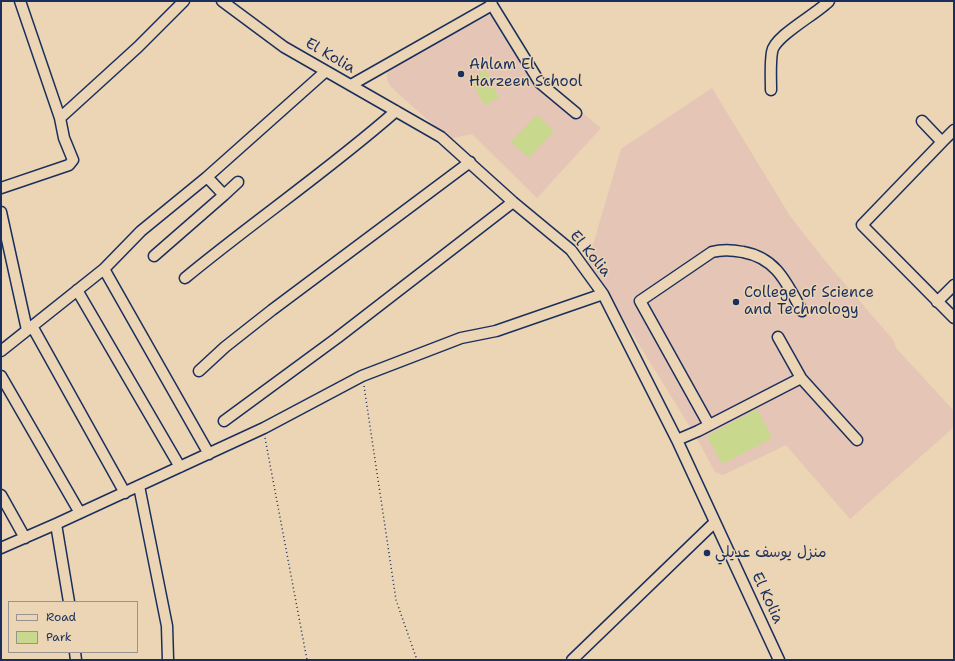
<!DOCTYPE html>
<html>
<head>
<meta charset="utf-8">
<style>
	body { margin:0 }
	#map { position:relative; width:955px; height:661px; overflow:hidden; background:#ebd5b4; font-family:"Shantell Sans",sans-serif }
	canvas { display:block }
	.frame { position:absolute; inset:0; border:2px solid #1b2f5e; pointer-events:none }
	.legend { position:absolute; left:8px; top:601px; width:130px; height:52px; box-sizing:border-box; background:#ebd5b4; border:1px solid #989392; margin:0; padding:5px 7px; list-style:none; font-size:12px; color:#1b2f5e }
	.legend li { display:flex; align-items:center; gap:8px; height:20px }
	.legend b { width:20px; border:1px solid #989392 }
</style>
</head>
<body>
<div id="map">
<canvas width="955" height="661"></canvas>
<div class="frame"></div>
<ul class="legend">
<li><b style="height:5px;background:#ebd5b4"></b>Road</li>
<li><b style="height:11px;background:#c8d88d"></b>Park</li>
</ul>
</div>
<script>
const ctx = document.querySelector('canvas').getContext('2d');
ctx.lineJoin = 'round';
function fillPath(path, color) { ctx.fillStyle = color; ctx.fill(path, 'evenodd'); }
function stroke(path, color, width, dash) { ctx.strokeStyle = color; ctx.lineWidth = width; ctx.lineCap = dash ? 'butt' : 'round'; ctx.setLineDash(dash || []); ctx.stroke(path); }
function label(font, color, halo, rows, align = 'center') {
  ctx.font = font + ' "Shantell Sans","Playpen Sans Arabic",sans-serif'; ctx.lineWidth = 3; ctx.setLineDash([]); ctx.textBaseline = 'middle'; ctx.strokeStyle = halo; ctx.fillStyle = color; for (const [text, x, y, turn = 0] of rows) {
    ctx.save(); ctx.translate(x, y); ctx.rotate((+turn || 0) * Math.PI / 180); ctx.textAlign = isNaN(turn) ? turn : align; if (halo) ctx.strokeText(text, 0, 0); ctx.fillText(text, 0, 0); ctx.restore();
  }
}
const built = new Path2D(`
	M 499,10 L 537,75 L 601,128 L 537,198 L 472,134 L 449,139 L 391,87 L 387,80 L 387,72 L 391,67 Z
	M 712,88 L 790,216 L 826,262 L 894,341 L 896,348 L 954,411 L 954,427 L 850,519 L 786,445 L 723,475 L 715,472 L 695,435 L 588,262 L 621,149 Z`);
const green = new Path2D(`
	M 486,70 L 499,98 L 484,105 L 470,78 Z
	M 537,115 L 554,131 L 529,158 L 511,142 Z
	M 757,409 L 772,438 L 722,464 L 707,436 Z`);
const path = new Path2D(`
	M 364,386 L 396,600 L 417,660
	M 265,438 L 307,660`);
const minor = new Path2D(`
	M 222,1 L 284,47 L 441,137 L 513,202 L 571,250 L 603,294 L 677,440 L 779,660
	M 491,1 L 492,5 L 540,83 L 576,113
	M 351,85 L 492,5
	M 771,90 C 771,78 770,64 772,52 C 774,36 817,14 829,1
	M 60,118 L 138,47 L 184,1
	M 922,121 L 942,142 L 954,130
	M 942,142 L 862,225 L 954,318
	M 207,177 L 224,195 L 238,182
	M 1,188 L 69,165 L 73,160 L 64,138 L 60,118 L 20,1
	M 1,212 L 27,330
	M 154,256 L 224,195
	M 104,269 L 141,231 L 207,177 L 326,71
	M 185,278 C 254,221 329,170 396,111
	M 77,290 L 180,467
	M 937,302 L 954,285
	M 32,326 L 125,493
	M 778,337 L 801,378 L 857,440
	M 1,351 L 104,269 L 209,454
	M 199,371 L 225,347 L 272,310 L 470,162
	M 1,376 L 80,513
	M 224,421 L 337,338 L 513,202
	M 709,425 L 640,301 L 712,252 C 723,249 733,250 743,252 C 777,258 787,284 802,311
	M 677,440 L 698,431 L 801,378
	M 139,486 L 167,626 L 168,660
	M 1,495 L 25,538
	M 56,524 L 69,602
	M 1,548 L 56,524 L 264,428 L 362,376 L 461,338 L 496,331 L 603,294
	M 75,652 L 76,660
	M 572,660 L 715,522`);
const markers = [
	[461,74,4,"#1b2f5e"],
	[736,302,4,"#1b2f5e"],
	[707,553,4,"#1b2f5e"]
];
const streetNames = [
	["El Kolia",330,56,30],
	["El Kolia",590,254,50],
	["El Kolia",767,598,65]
];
const poiNames = [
	["Ahlam El",469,65],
	["Harzeen School",469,82],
	["College of Science",744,293],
	["and Technology",744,310],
	["منزل يوسف عديلي",715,553]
];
fillPath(built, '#e5c5b5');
fillPath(green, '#c8d88d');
stroke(minor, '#1b2f5e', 13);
stroke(path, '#1b2f5e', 1.5, [1, 3]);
stroke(minor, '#ebd5b4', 10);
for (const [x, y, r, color] of markers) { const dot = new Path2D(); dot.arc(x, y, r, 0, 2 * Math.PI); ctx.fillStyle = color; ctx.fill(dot); stroke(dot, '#ebd5b4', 1.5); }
label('15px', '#1b2f5e', '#ebd5b4', streetNames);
label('15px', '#1b2f5e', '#ebd5b4', poiNames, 'left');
</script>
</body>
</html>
